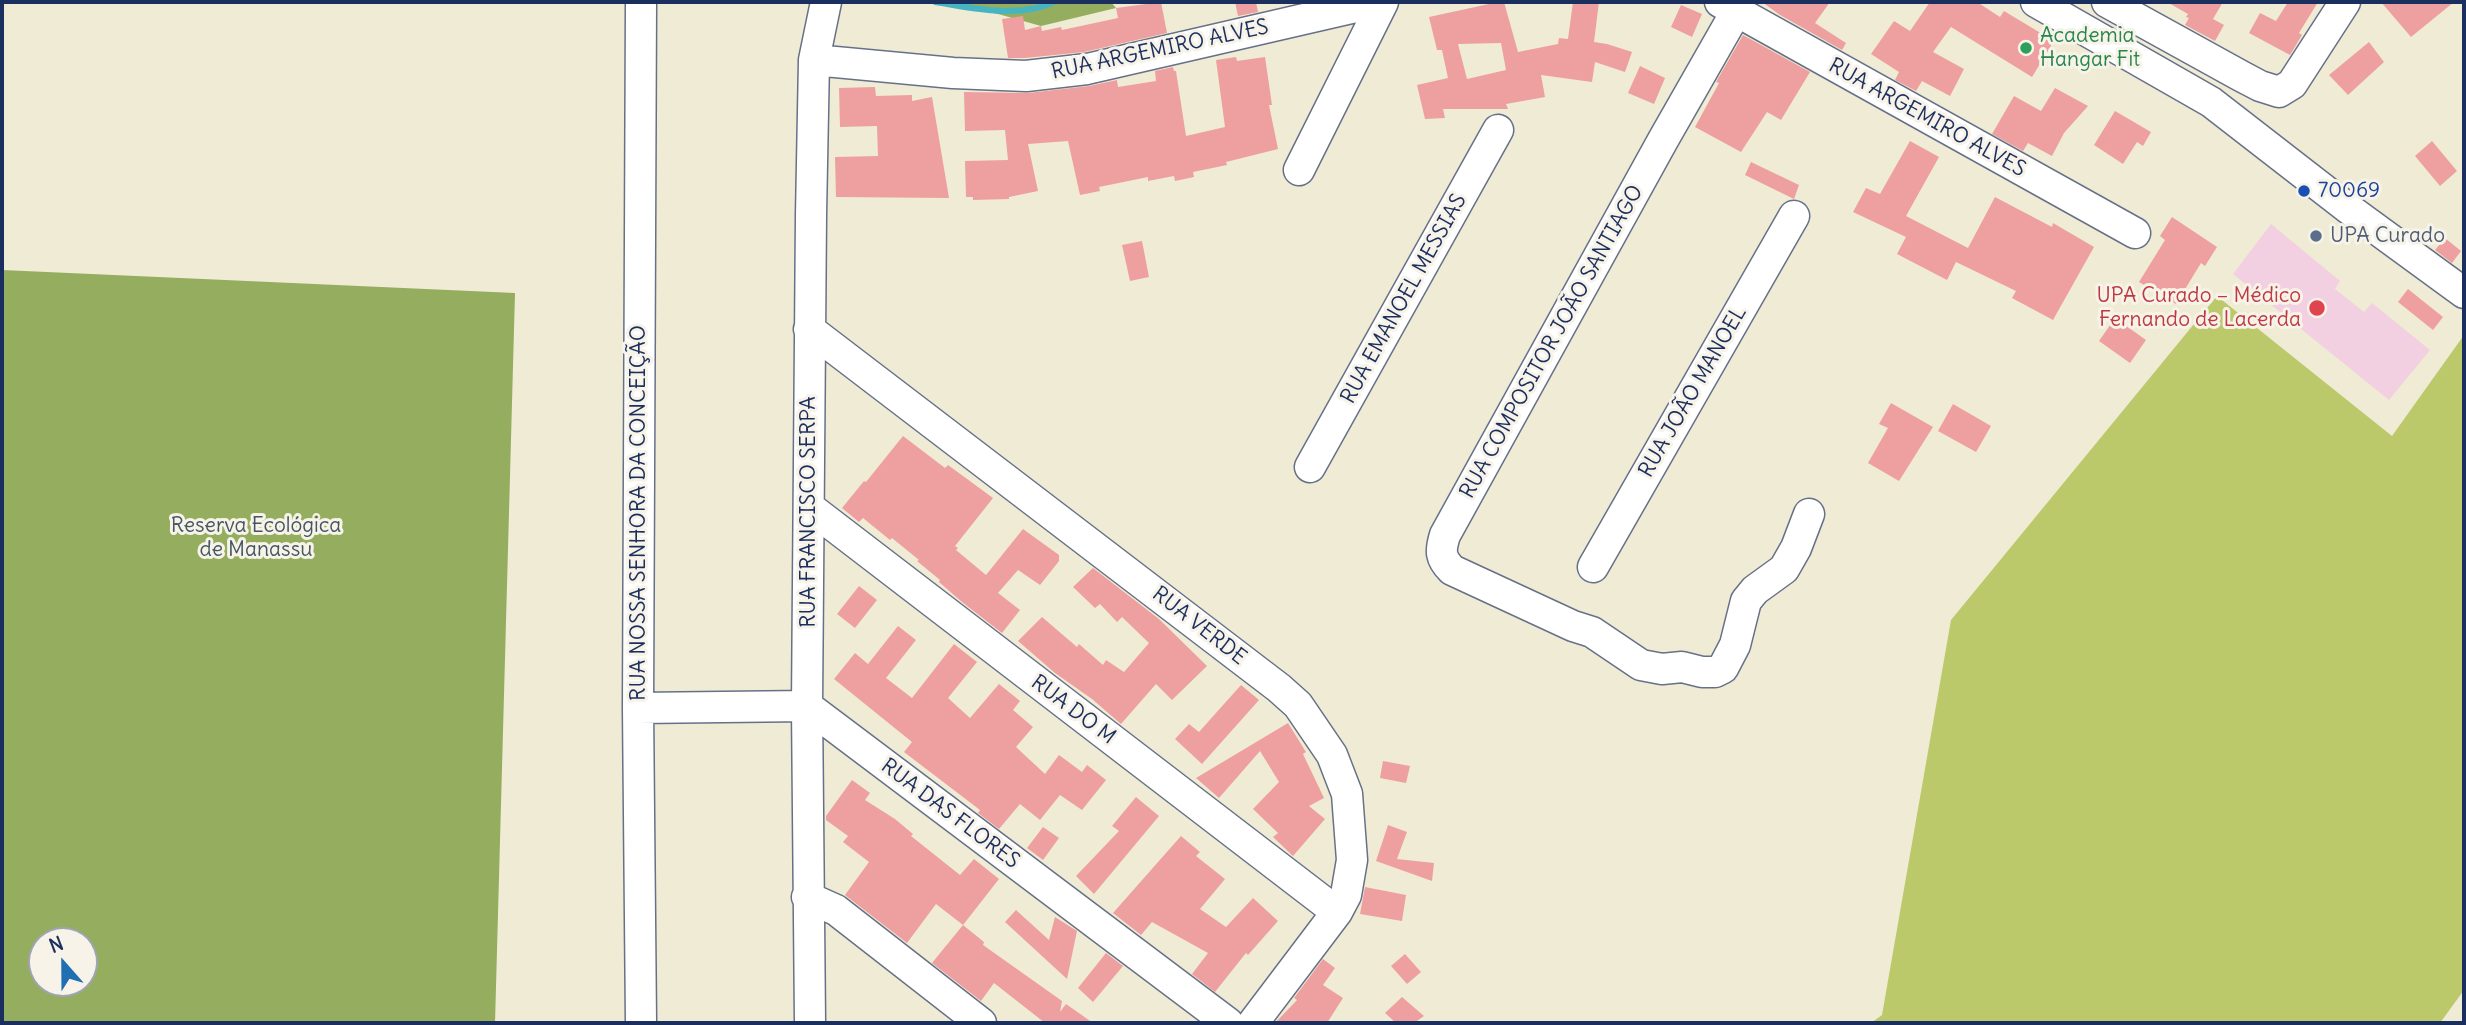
<!DOCTYPE html>
<html>
<head>
<meta charset="utf-8">
<style>
	body { margin:0 }
	#map { position:relative; width:2466px; height:1025px; overflow:hidden; background:#f0ebd5; font-family:Delius,sans-serif }
	canvas { display:block }
	.frame { position:absolute; inset:0; border:4px solid #1b2f5e; pointer-events:none }
	.north { position:absolute; left:28px; top:927px; width:70px; height:70px; box-sizing:border-box; background:#f7f3e8; border:2px solid #9fa5b1; border-radius:50%; rotate:339deg; font-size:19px; font-weight:700; line-height:28px; text-align:center; color:#1b2f5e }
	.north::after { content:''; display:block; margin:auto; width:24px; height:32px; background:#1f6fb2; clip-path:polygon(50% 0,100% 100%,50% 72%,0 100%) }
</style>
</head>
<body>
<div id="map">
<canvas width="2466" height="1025"></canvas>
<div class="frame"></div>
<div class="north">N</div>
</div>
<script>
const ctx = document.querySelector('canvas').getContext('2d');
ctx.lineJoin = 'round';
function fillPath(path, color) { ctx.fillStyle = color; ctx.fill(path, 'evenodd'); }
function stroke(path, color, width, dash) { ctx.strokeStyle = color; ctx.lineWidth = width; ctx.lineCap = dash ? 'butt' : 'round'; ctx.setLineDash(dash || []); ctx.stroke(path); }
function label(font, color, halo, rows, align = 'center') {
  ctx.font = font + ' Delius,sans-serif'; ctx.lineWidth = 6; ctx.setLineDash([]); ctx.textBaseline = 'middle'; ctx.strokeStyle = halo; ctx.fillStyle = color; for (const [text, x, y, turn = 0] of rows) {
    ctx.save(); ctx.translate(x, y); ctx.rotate((+turn || 0) * Math.PI / 180); ctx.textAlign = isNaN(turn) ? turn : align; if (halo) ctx.strokeText(text, 0, 0); ctx.fillText(text, 0, 0); ctx.restore();
  }
}
const built = new Path2D(`
	M 2271,224 L 2340,281 L 2335,289 L 2364,312 L 2372,303 L 2430,350 L 2389,400 L 2233,274 Z`);
const green = new Path2D(`
	M 2217,296 L 2392,436 L 2464,335 L 2464,990 L 2440,1023 L 1871,1023 L 1882,1015 L 1951,620 Z`);
const forest = new Path2D(`
	M 955,2 L 1111,2 L 1116,8 L 1041,26 Z
	M 2,270 L 515,293 L 495,1023 L 2,1023 ZM 42,941 L 84,941 L 84,983 L 42,983 Z`);
const stream = new Path2D(`
	M 935,2 C 974,8 1017,19 1054,2`);
const building = new Path2D(`
	M 1161,2 L 1167,33 L 1084,52 L 1025,58 L 1008,58 L 1002,19 L 1023,16 L 1025,30 L 1041,26 L 1042,31 L 1061,27 L 1062,30 L 1118,18 L 1116,8 Z
	M 1235,2 L 1256,2 L 1258,12 L 1238,16 Z
	M 1498,2 L 1504,2 L 1518,52 L 1558,44 L 1559,38 L 1568,39 L 1573,2 L 1599,2 L 1594,42 L 1607,44 L 1632,52 L 1625,72 L 1595,62 L 1592,82 L 1541,75 L 1545,97 L 1506,104 L 1508,109 L 1443,109 L 1445,118 L 1425,119 L 1417,85 L 1448,78 L 1442,50 L 1437,50 L 1429,17 ZM 1501,43 L 1506,70 L 1467,79 L 1458,44 Z
	M 1762,2 L 1830,2 L 1815,23 L 1846,43 L 1842,50 L 1780,15 Z
	M 1930,2 L 1977,2 L 2000,17 L 2004,11 L 2054,41 L 2032,77 L 1951,27 L 1933,52 L 1964,69 L 1950,96 L 1922,81 L 1916,91 L 1895,80 L 1899,72 L 1871,54 L 1894,21 L 1910,31 Z
	M 2167,2 L 2223,2 L 2213,19 L 2224,25 L 2215,41 L 2185,25 L 2189,18 L 2186,17 L 2188,14 Z
	M 2288,2 L 2318,2 L 2299,33 L 2302,35 L 2290,55 L 2249,33 L 2260,13 L 2276,21 Z
	M 2381,2 L 2454,2 L 2411,37 Z
	M 1681,5 L 1702,14 L 1692,37 L 1671,27 Z
	M 1743,35 L 1810,72 L 1781,120 L 1767,112 L 1741,152 L 1695,127 L 1719,83 L 1716,82 Z
	M 2369,42 L 2384,62 L 2348,95 L 2329,75 Z
	M 1236,57 L 1237,61 L 1265,57 L 1272,105 L 1269,105 L 1278,149 L 1226,162 L 1227,165 L 1193,172 L 1194,177 L 1175,181 L 1174,176 L 1148,181 L 1148,177 L 1099,187 L 1100,191 L 1080,195 L 1068,141 L 1028,144 L 1038,191 L 1009,197 L 1009,199 L 973,200 L 973,197 L 966,197 L 965,161 L 1008,160 L 1005,130 L 965,131 L 964,92 L 1028,93 L 1089,86 L 1117,80 L 1118,87 L 1156,81 L 1155,71 L 1173,67 L 1174,71 L 1176,71 L 1186,136 L 1225,127 L 1216,60 Z
	M 1640,66 L 1665,78 L 1654,104 L 1628,93 Z
	M 875,87 L 876,96 L 912,95 L 912,101 L 932,97 L 949,198 L 836,197 L 835,157 L 878,156 L 877,126 L 840,127 L 839,88 Z
	M 2055,88 L 2088,106 L 2064,133 L 2052,156 L 2028,143 L 2023,151 L 1992,134 L 2014,96 L 2041,111 Z
	M 2115,111 L 2151,132 L 2143,146 L 2137,142 L 2123,164 L 2094,145 Z
	M 1910,141 L 1939,157 L 1906,216 L 1968,248 L 1995,197 L 2052,227 L 2053,223 L 2094,247 L 2053,320 L 2012,298 L 2016,291 L 1956,262 L 1947,280 L 1897,254 L 1906,237 L 1853,212 L 1866,188 L 1880,194 Z
	M 2432,141 L 2457,171 L 2440,186 L 2415,156 Z
	M 1751,162 L 1799,185 L 1794,199 L 1745,175 Z
	M 2172,217 L 2217,247 L 2205,266 L 2201,263 L 2176,304 L 2139,282 L 2165,240 L 2160,236 Z
	M 2445,238 L 2461,251 L 2452,263 L 2435,250 Z
	M 1142,241 L 1149,277 L 1130,281 L 1122,245 Z
	M 2408,289 L 2443,317 L 2433,330 L 2398,302 Z
	M 2115,318 L 2146,340 L 2130,363 L 2099,341 Z
	M 1891,403 L 1933,427 L 1899,481 L 1868,463 L 1888,428 L 1879,424 Z
	M 1953,404 L 1991,426 L 1976,452 L 1938,431 Z
	M 903,436 L 945,468 L 948,465 L 993,498 L 955,546 L 958,548 L 956,550 L 986,575 L 1023,529 L 1059,555 L 1059,561 L 1040,585 L 1018,570 L 998,593 L 1020,610 L 1002,633 L 962,602 L 939,582 L 940,580 L 917,561 L 919,560 L 892,538 L 890,540 L 863,518 L 859,522 L 842,508 L 864,481 L 866,482 Z
	M 1093,568 L 1159,619 L 1207,666 L 1172,700 L 1156,684 L 1121,724 L 1092,699 L 1055,673 L 1018,641 L 1042,617 L 1077,647 L 1079,644 L 1103,665 L 1106,660 L 1124,672 L 1149,643 L 1122,617 L 1117,622 L 1100,604 L 1095,608 L 1073,587 Z
	M 859,586 L 877,600 L 855,628 L 837,614 Z
	M 898,626 L 916,640 L 886,678 L 912,698 L 954,644 L 977,662 L 948,698 L 970,718 L 999,684 L 1020,701 L 1013,710 L 1033,727 L 1016,747 L 1045,774 L 1059,755 L 1082,772 L 1087,765 L 1106,780 L 1082,810 L 1060,795 L 1040,820 L 1020,804 L 999,829 L 978,813 L 980,810 L 904,752 L 912,742 L 834,679 L 855,653 L 868,664 Z
	M 1241,685 L 1259,700 L 1202,764 L 1175,739 L 1189,724 L 1199,732 Z
	M 1288,723 L 1306,752 L 1303,754 L 1324,798 L 1309,806 L 1325,819 L 1293,856 L 1273,837 L 1278,833 L 1253,809 L 1279,782 L 1260,751 L 1219,798 L 1196,778 Z
	M 1383,761 L 1410,766 L 1406,783 L 1380,778 Z
	M 852,780 L 870,793 L 865,800 L 895,819 L 913,834 L 911,836 L 960,875 L 974,859 L 999,879 L 963,925 L 936,904 L 907,943 L 845,895 L 869,862 L 843,842 L 848,836 L 826,820 L 826,816 Z
	M 1136,797 L 1159,816 L 1094,894 L 1076,876 L 1119,831 L 1112,826 Z
	M 1388,825 L 1407,832 L 1397,859 L 1434,863 L 1432,881 L 1376,861 Z
	M 1043,827 L 1059,838 L 1043,860 L 1027,848 Z
	M 1181,836 L 1200,852 L 1196,856 L 1225,879 L 1200,909 L 1226,927 L 1253,898 L 1278,921 L 1248,955 L 1246,953 L 1215,992 L 1192,974 L 1208,953 L 1152,922 L 1141,935 L 1113,913 Z
	M 1365,887 L 1406,895 L 1402,921 L 1360,914 Z
	M 1016,910 L 1049,940 L 1055,917 L 1077,931 L 1067,979 L 1005,922 Z
	M 963,925 L 984,942 L 983,945 L 1062,1001 L 1060,1012 L 1066,1004 L 1093,1023 L 1045,1023 L 994,983 L 981,1001 L 932,963 Z
	M 1106,953 L 1123,966 L 1093,1002 L 1078,988 Z
	M 1405,954 L 1421,972 L 1407,984 L 1391,966 Z
	M 1323,959 L 1335,968 L 1323,985 L 1343,998 L 1327,1023 L 1275,1023 L 1297,1000 L 1294,998 Z
	M 1402,997 L 1424,1016 L 1414,1023 L 1396,1023 L 1385,1013 Z`);
const minor = new Path2D(`
	M 1720,2 L 2135,233
	M 2036,2 L 2211,102 L 2349,209 L 2464,293
	M 2107,2 L 2241,76 L 2260,86 L 2279,92 L 2292,84 L 2345,2
	M 1736,12 L 1663,140 L 1445,535 C 1440,551 1440,558 1452,570 L 1573,626 L 1592,632 L 1641,665 L 1662,669 L 1682,667 L 1702,672 L 1715,672 L 1723,668 L 1735,645 L 1746,601 L 1755,590 L 1784,569 L 1796,548 L 1809,514
	M 814,60 L 953,73 L 1026,76 L 1087,69 L 1378,2
	M 1299,170 L 1383,2
	M 809,329 L 1279,688 L 1298,705 L 1332,755 L 1347,794 L 1352,860 L 1346,895 L 1337,912 L 1253,1023
	M 1310,467 L 1498,130
	M 809,507 L 1337,912
	M 1593,567 L 1794,216
	M 638,708 L 807,706 L 1228,1023
	M 807,897 L 836,910 L 981,1023
	M 641,1023 L 638,708 L 641,2
	M 810,1023 L 807,706 L 811,215 L 814,60 L 826,2`);
const markers = [
	[2026,48,7,"#2e9e5b"],
	[2304,191,7,"#1a4fb4"],
	[2316,236,7,"#5c6f8a"],
	[2317,308,9,"#e0444e"]
];
const leisureNames = [
	["Academia",2040,36],
	["Hangar Fit",2040,60]
];
const streetNames = [
	["RUA ARGEMIRO ALVES",1160,50,-12],
	["RUA ARGEMIRO ALVES",1927,118,29],
	["RUA EMANOEL MESSIAS",1404,299,-61],
	["RUA COMPOSITOR JOÃO SANTIAGO",1552,342,-61],
	["RUA JOÃO MANOEL",1693,392,-60],
	["RUA FRANCISCO SERPA",809,512,-90],
	["RUA NOSSA SENHORA DA CONCEIÇÃO",639,513,-90],
	["RUA VERDE",1199,626,38],
	["RUA DO M",1073,710,37],
	["RUA DAS FLORES",950,814,37]
];
const transitNames = [
	["70069",2318,191]
];
const serviceNames = [
	["UPA Curado",2330,236]
];
const healthNames = [
	["UPA Curado – Médico",2301,296],
	["Fernando de Lacerda",2301,320]
];
const parkNames = [
	["Reserva Ecológica",256,526],
	["de Manassu",256,550]
];
fillPath(built, '#f2cfe1');
fillPath(green, '#bbc96b');
fillPath(forest, '#94ad5f');
stroke(stream, '#46b5c1', 6);
fillPath(building, '#eda09f');
stroke(minor, '#667188', 33);
stroke(minor, '#fff', 30);
for (const [x, y, r, color] of markers) { const dot = new Path2D(); dot.arc(x, y, r, 0, 2 * Math.PI); ctx.fillStyle = color; ctx.fill(dot); stroke(dot, '#f7f3e8', 2.5); }
label('21px', '#27864d', '#f7f3e8', leisureNames, 'left');
label('21px', '#1b2f5e', '#f7f3e8', streetNames);
label('21px', '#164399', '#f7f3e8', transitNames, 'left');
label('21px', '#4e5e75', '#f7f3e8', serviceNames, 'left');
label('21px', '#be3a42', '#f7f3e8', healthNames, 'right');
label('21px', '#435661', '#f7f3e8', parkNames);
</script>
</body>
</html>
